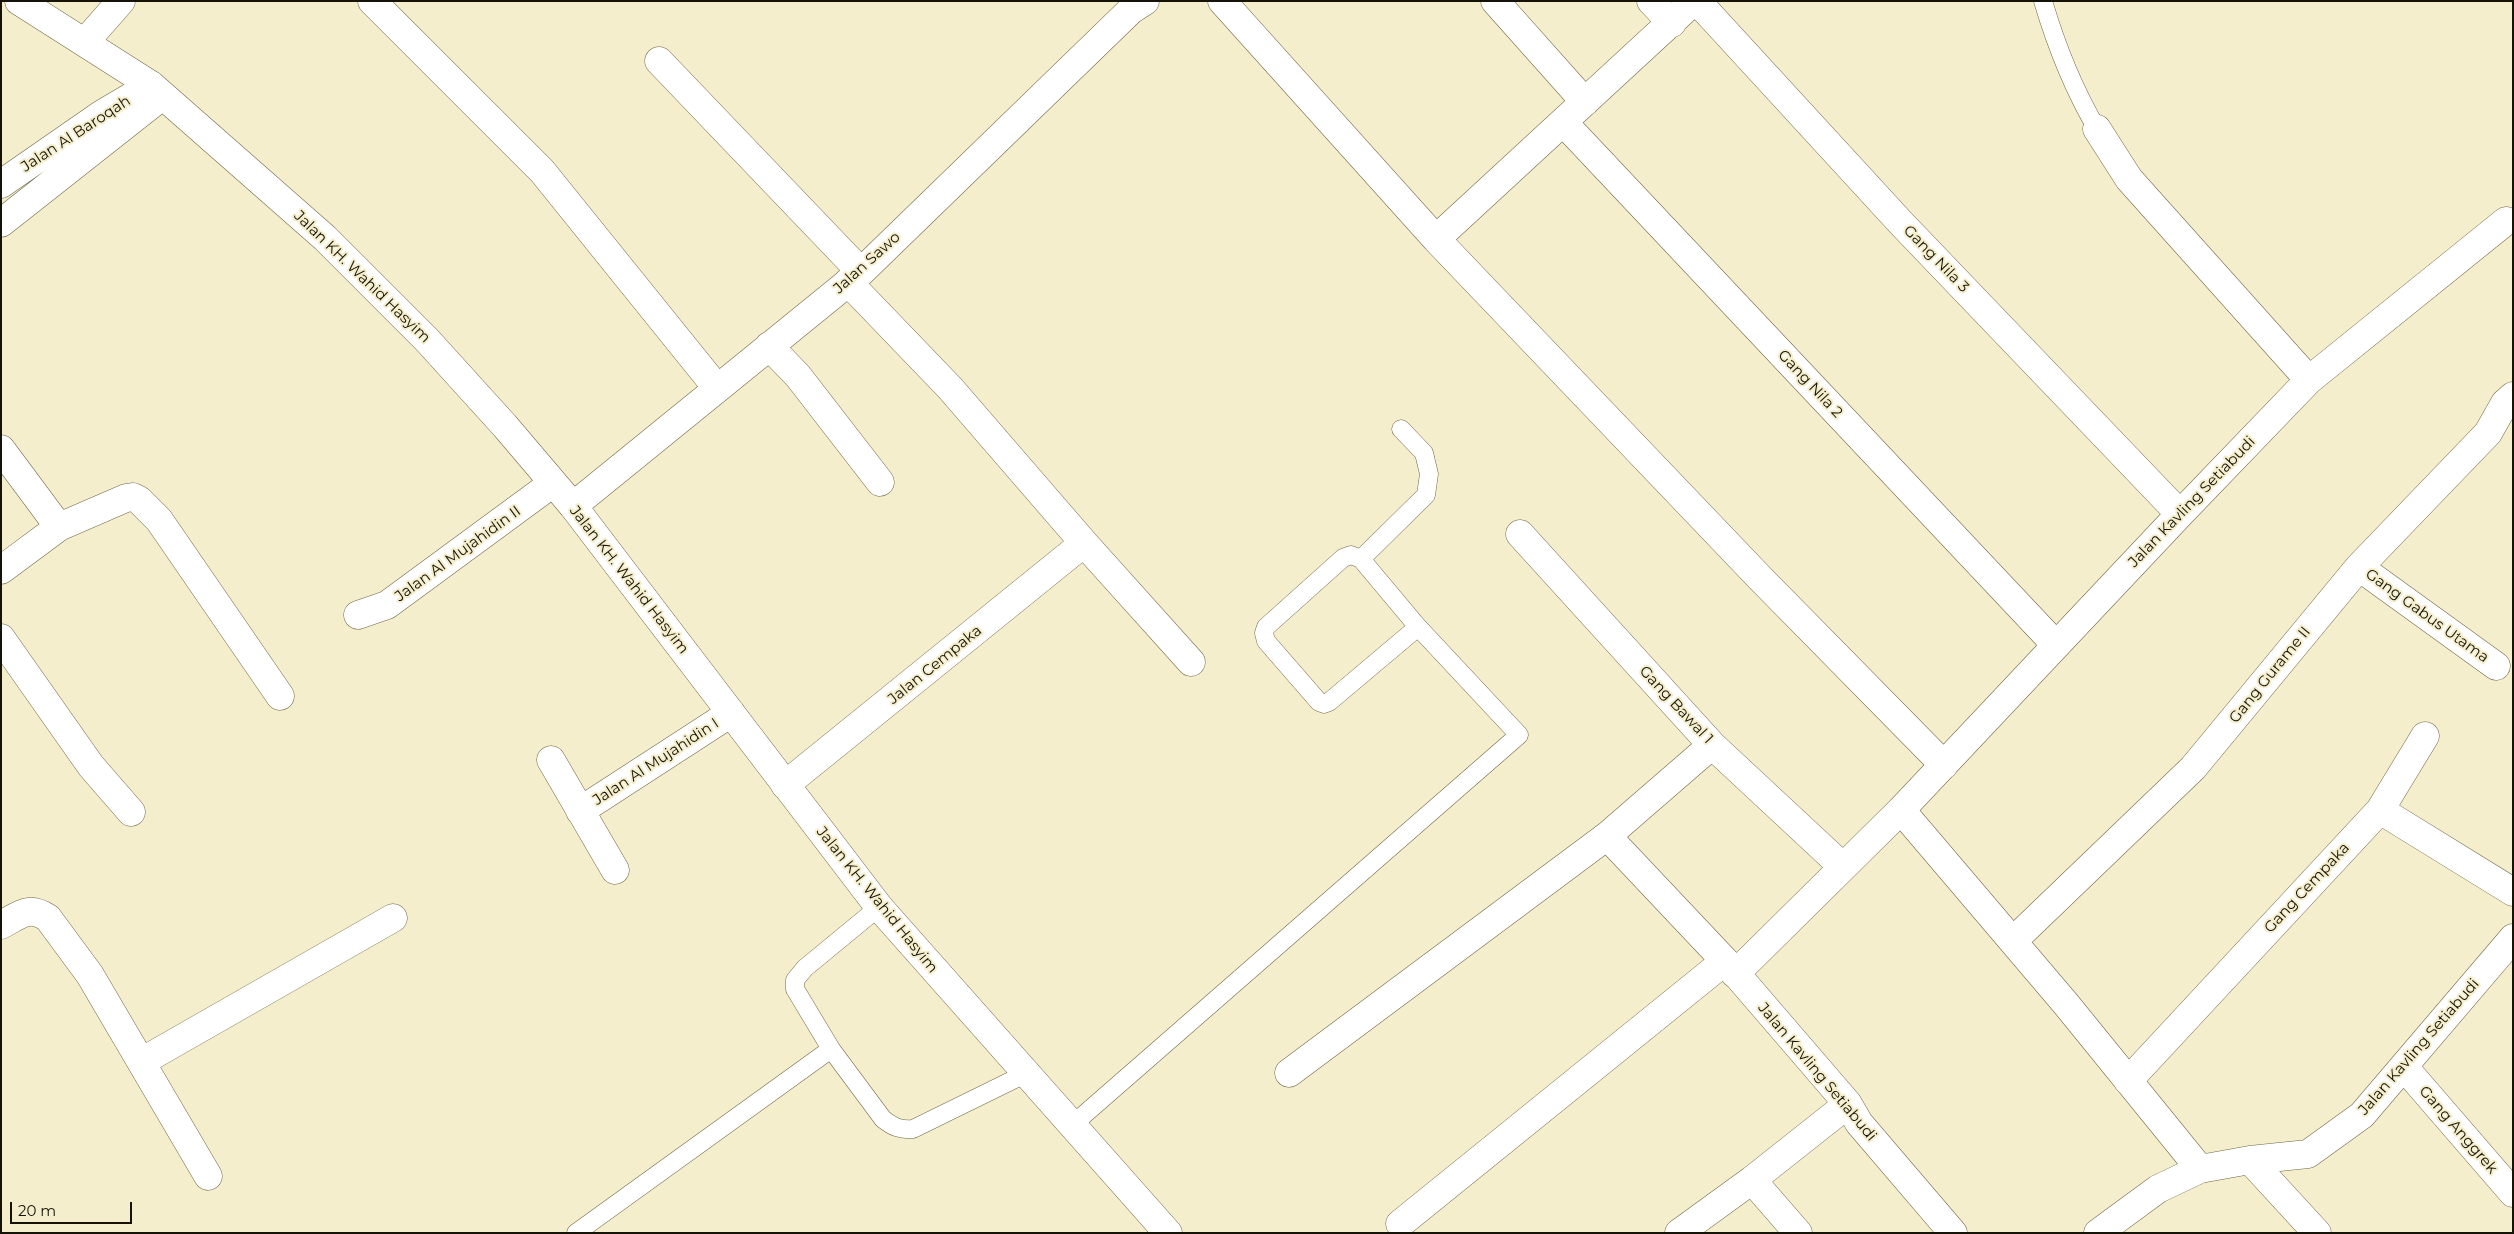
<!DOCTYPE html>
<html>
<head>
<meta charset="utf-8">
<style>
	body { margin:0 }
	#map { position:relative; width:2514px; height:1234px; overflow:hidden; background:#f5eecc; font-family:Montserrat,sans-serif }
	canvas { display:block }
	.frame { position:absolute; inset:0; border:2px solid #151207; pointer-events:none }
	.scale { position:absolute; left:10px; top:1202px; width:122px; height:22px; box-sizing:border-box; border:2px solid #151207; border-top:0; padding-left:6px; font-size:15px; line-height:18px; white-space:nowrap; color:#151207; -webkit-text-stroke:4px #f5eecc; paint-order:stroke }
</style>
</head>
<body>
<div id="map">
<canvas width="2514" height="1234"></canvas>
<div class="frame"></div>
<div class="scale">20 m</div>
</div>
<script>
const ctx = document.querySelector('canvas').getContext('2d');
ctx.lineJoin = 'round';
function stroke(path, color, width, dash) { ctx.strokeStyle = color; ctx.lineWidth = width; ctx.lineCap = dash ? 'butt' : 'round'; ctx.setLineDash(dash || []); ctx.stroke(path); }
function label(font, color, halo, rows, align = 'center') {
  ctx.font = font + ' Montserrat,sans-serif'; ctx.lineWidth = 4; ctx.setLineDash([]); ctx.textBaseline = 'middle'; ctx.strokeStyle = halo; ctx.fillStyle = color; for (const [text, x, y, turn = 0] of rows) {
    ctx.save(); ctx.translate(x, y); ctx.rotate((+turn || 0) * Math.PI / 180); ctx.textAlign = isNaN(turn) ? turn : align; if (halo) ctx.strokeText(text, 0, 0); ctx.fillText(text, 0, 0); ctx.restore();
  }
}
const service = new Path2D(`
	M 2043,1 C 2056,45 2074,90 2097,129
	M 1361,559 L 1426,495 L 1429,474 L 1424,453 L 1401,429
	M 879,907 L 805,968 L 795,980 L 795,989 L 831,1049 L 883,1119 C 893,1127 900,1130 913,1129 L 1025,1074
	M 1071,1126 L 1519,735 L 1418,627 L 1361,559 L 1351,555 L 1343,558 L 1266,627 L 1264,633 L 1266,641 L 1319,702 L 1324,704 L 1329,702 L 1418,627
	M 576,1233 L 831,1049`);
const minor = new Path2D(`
	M 372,1 L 542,171 L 717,388
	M 1222,1 L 1436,239 L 1760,578 L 1944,765
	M 1495,1 L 1585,102
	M 1651,1 L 1672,23
	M 1697,1 L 1901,223 L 2180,514
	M 85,42 L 121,1
	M 659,61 L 861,272
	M 1563,122 L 2056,645
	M 2097,129 L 2129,179 L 2309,380
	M 1,184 L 102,114 L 151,85
	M 1,223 L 162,96
	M 1436,239 L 1694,1
	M 848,282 L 950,388 L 1084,543 L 1191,662
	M 769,346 L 798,376 L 880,482
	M 1,449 L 59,527 L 1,570
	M 573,506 L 861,272 L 1131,10 L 1145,1
	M 59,527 L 126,498 L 133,497 L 139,500 L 159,520 L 280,696
	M 1520,534 L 1712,745 L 1843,867
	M 2359,567 L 2496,666
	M 358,615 L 387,605 L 553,483
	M 1,638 L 91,766 L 131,812
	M 551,760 L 615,870
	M 785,785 L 1084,543
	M 1901,810 L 2066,1004 L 2200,1169
	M 2380,810 L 2425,736
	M 580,811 L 731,713
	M 1607,836 L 1725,961 L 1848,1104 L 1859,1123 L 1953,1233
	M 1,925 C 20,915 28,905 48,918 L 90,975 L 208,1176
	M 2013,941 L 2193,768 L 2359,567 L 2488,433 L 2505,403 L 2513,396
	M 1735,974 L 1901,810 L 2180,514 L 2309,380 L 2506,221
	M 141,1062 L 393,918
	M 2404,1067 L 2513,1193
	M 1289,1073 L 1607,836 L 1712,745
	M 2128,1081 L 2380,810 L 2513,892
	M 2250,1160 L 2317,1233
	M 1752,1180 L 1798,1233
	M 1400,1224 L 1725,961
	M 1679,1233 L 1752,1180 L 1848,1104
	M 2098,1233 L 2158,1189 L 2200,1169 L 2250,1160 L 2308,1154 L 2362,1115 L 2513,938`);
const tertiary = new Path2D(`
	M 19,1 L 151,85 L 325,238 L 427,340 L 505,426 L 573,506 L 879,907 L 1168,1233`);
const streetNames = [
	["Jalan Al Baroqah",76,134,-33],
	["Gang Nila 3",1936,259,46],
	["Jalan Sawo",867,263,-42],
	["Jalan KH. Wahid Hasyim",362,277,44],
	["Gang Nila 2",1810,384,47],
	["Jalan Kavling Setiabudi",2192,502,-46],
	["Jalan Al Mujahidin II",458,554,-36],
	["Jalan KH. Wahid Hasyim",629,580,52],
	["Gang Gabus Utama",2427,616,36],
	["Jalan Cempaka",935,665,-39],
	["Gang Gurame II",2270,675,-51],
	["Gang Bawal 1",1676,705,47],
	["Jalan Al Mujahidin I",656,762,-33],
	["Gang Cempaka",2307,888,-47],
	["Jalan KH. Wahid Hasyim",877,900,51],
	["Jalan Kavling Setiabudi",2419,1047,-49],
	["Jalan Kavling Setiabudi",1817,1072,50],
	["Gang Anggrek",2458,1130,49]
];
stroke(service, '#6f684a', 19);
stroke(minor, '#6f684a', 29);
stroke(tertiary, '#6f684a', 29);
stroke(service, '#fff', 18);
stroke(minor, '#fff', 28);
stroke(tertiary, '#fff', 28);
label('15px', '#151207', '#f5eecc', streetNames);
</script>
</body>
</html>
